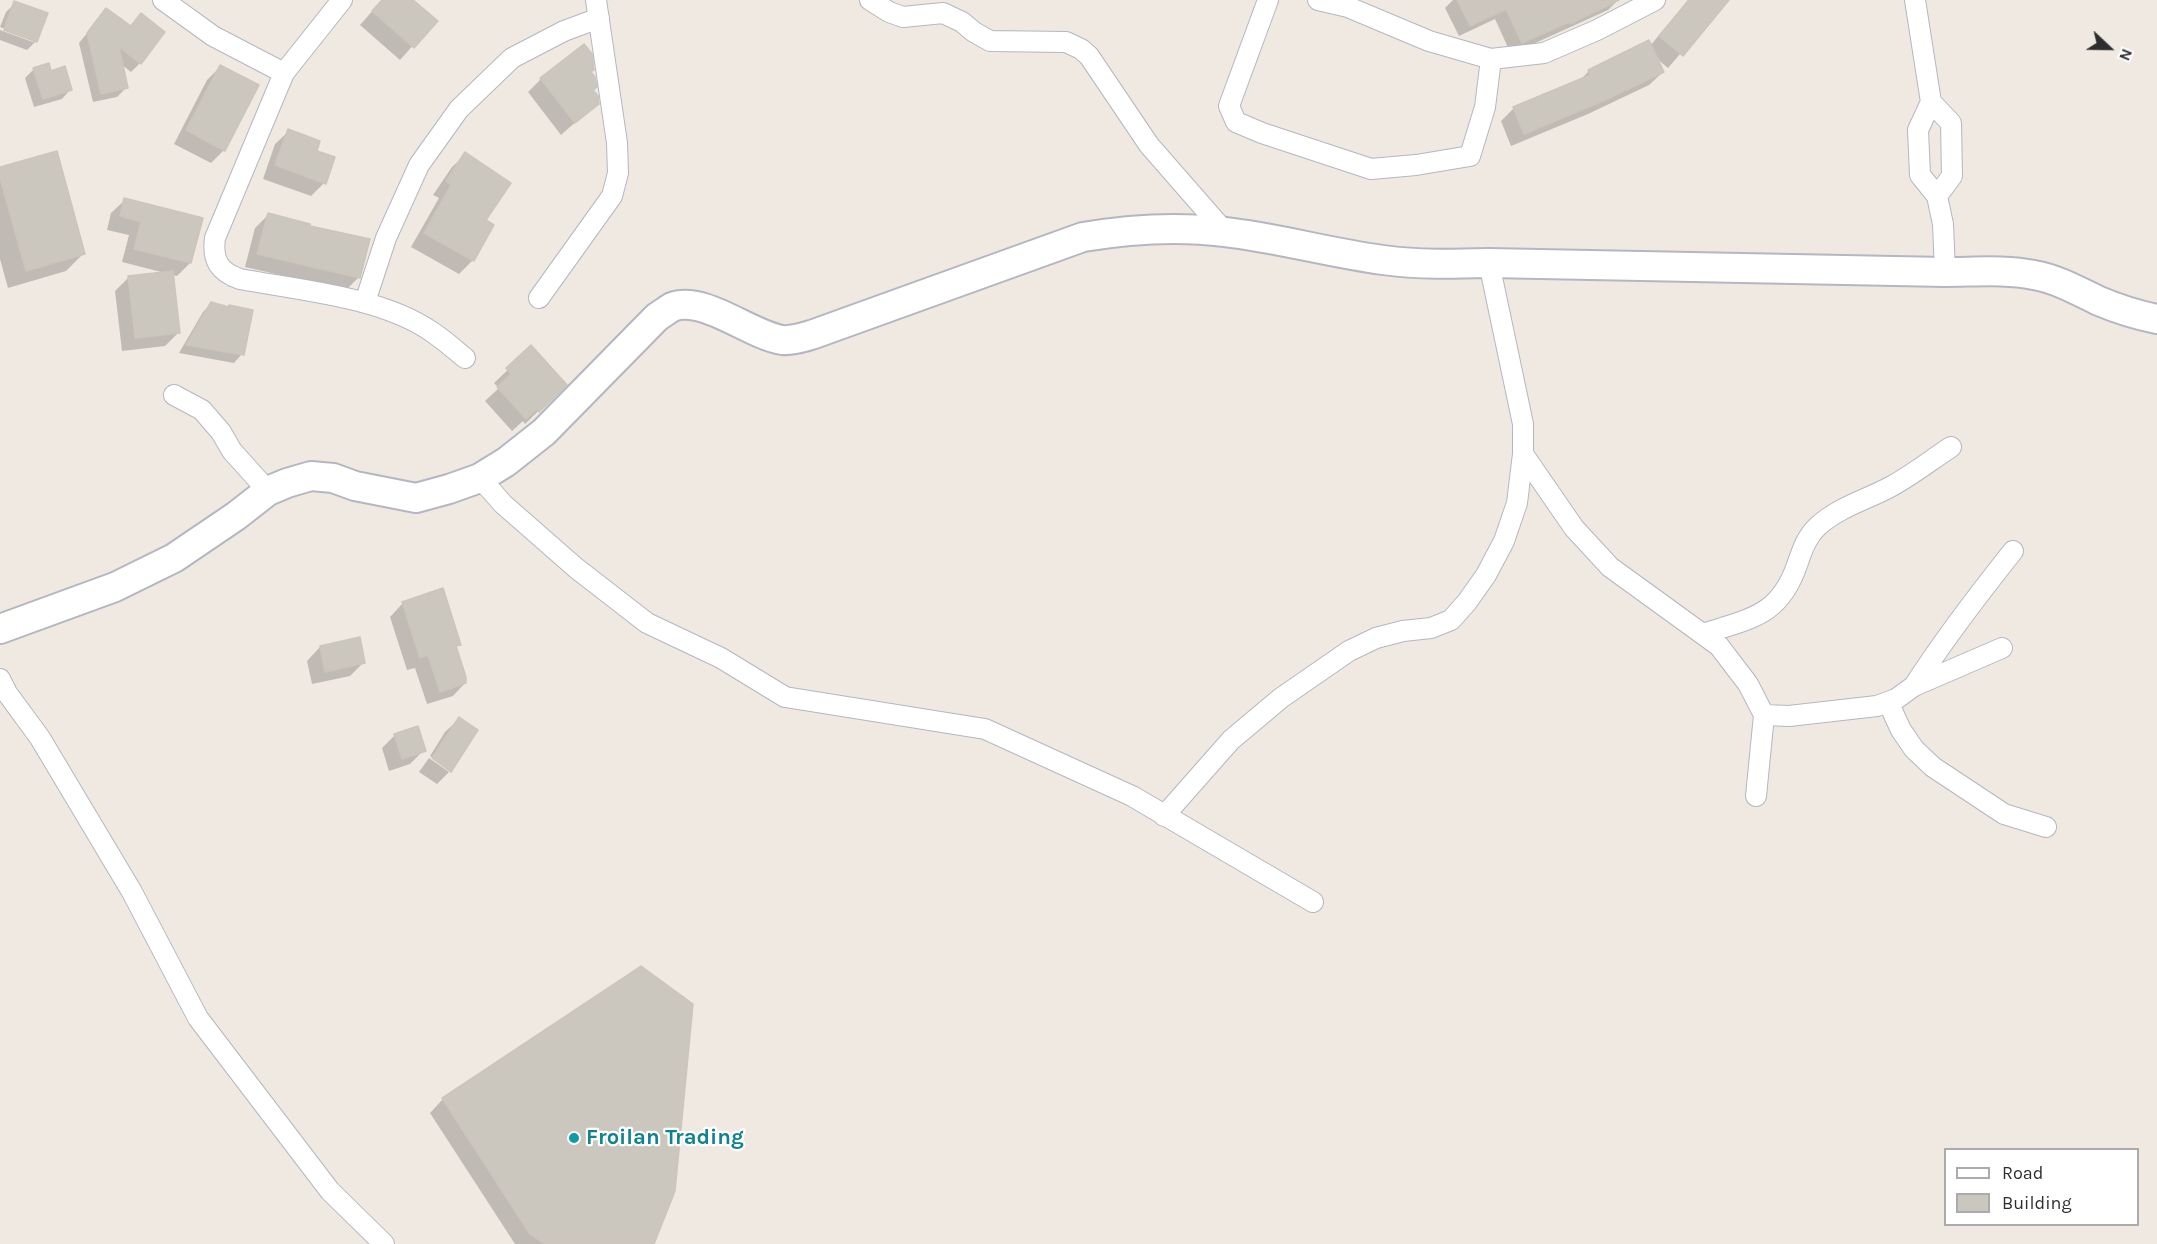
<!DOCTYPE html>
<html>
<head>
<meta charset="utf-8">
<style>
	body { margin:0 }
	#map { position:relative; width:2157px; height:1244px; overflow:hidden; background:#efe9e1; font-family:Karla,sans-serif }
	canvas { display:block }
	.legend { position:absolute; left:1944px; top:1148px; width:195px; height:78px; box-sizing:border-box; background:#fff; border:2px solid #ababab; margin:0; padding:8px 10px; list-style:none; font-size:18px; color:#2e2e2e }
	.legend li { display:flex; align-items:center; gap:12px; height:30px }
	.legend b { width:30px; border:2px solid #ababab }
	.north { position:absolute; left:2079px; top:18px; width:60px; height:60px; -webkit-text-stroke:4px #fff; paint-order:stroke; rotate:112deg; font-size:16px; font-weight:700; line-height:24px; text-align:center; color:#2e2e2e }
	.north::after { content:''; display:block; margin:auto; width:21px; height:27px; background:#2e2e2e; clip-path:polygon(50% 0,100% 100%,50% 72%,0 100%) }
</style>
</head>
<body>
<div id="map">
<canvas width="2157" height="1244"></canvas>
<ul class="legend">
<li><b style="height:8px;background:#fff"></b>Road</li>
<li><b style="height:16px;background:#cbc7bf"></b>Building</li>
</ul>
<div class="north">N</div>
</div>
<script>
const ctx = document.querySelector('canvas').getContext('2d');
ctx.lineJoin = 'round';
function fillPath(path, color) { ctx.fillStyle = color; ctx.fill(path, 'evenodd'); }
function stroke(path, color, width, dash) { ctx.strokeStyle = color; ctx.lineWidth = width; ctx.lineCap = dash ? 'butt' : 'round'; ctx.setLineDash(dash || []); ctx.stroke(path); }
function label(font, color, halo, rows, align = 'center') {
  ctx.font = font + ' Karla,sans-serif'; ctx.lineWidth = 4.5; ctx.setLineDash([]); ctx.textBaseline = 'middle'; ctx.strokeStyle = halo; ctx.fillStyle = color; for (const [text, x, y, turn = 0] of rows) {
    ctx.save(); ctx.translate(x, y); ctx.rotate((+turn || 0) * Math.PI / 180); ctx.textAlign = isNaN(turn) ? turn : align; if (halo) ctx.strokeText(text, 0, 0); ctx.fillText(text, 0, 0); ctx.restore();
  }
}
const shadow = new Path2D(`
	M 382,0 L 411,0 L 435,21 L 400,60 L 360,25 Z
	M 1453,0 L 1618,0 L 1608,10 L 1511,54 L 1495,19 L 1459,36 L 1445,8 Z
	M 1688,0 L 1722,0 L 1725,2 L 1668,68 L 1656,58 L 1663,72 L 1649,85 L 1588,114 L 1511,146 L 1501,121 L 1514,108 L 1580,80 L 1589,71 L 1650,46 Z
	M 15,3 L 36,41 L 27,50 L 0,40 L 0,30 L 33,42 L 33,39 L 0,27 L 6,12 Z
	M 106,10 L 130,27 L 141,15 L 140,63 L 131,72 L 121,64 L 126,88 L 117,97 L 93,102 L 79,43 Z
	M 220,67 L 224,150 L 211,163 L 174,144 L 207,80 Z
	M 34,69 L 70,90 L 62,99 L 34,107 L 25,78 Z
	M 590,72 L 592,90 L 597,103 L 561,135 L 528,92 L 541,79 Z
	M 289,131 L 315,152 L 324,183 L 311,196 L 263,179 L 275,144 Z
	M 466,154 L 484,221 L 492,225 L 473,260 L 459,274 L 411,247 L 439,198 L 433,195 L 452,167 Z
	M 0,169 L 84,253 L 66,271 L 8,288 L 0,259 Z
	M 125,200 L 190,263 L 177,276 L 172,275 L 178,333 L 165,346 L 122,351 L 115,291 L 129,277 L 165,273 L 122,262 L 129,235 L 107,230 L 111,213 Z
	M 268,215 L 359,277 L 346,290 L 245,267 L 255,228 Z
	M 211,304 L 228,308 L 230,306 L 242,354 L 234,363 L 179,353 L 203,312 Z
	M 531,348 L 565,385 L 525,424 L 523,421 L 512,431 L 485,401 L 499,388 L 494,383 Z
	M 403,603 L 459,644 L 455,648 L 466,682 L 453,696 L 427,704 L 415,668 L 407,670 L 390,617 Z
	M 320,647 L 364,662 L 350,676 L 312,684 L 307,661 Z
	M 459,719 L 476,730 L 449,771 L 449,768 L 430,756 L 445,732 Z
	M 395,735 L 424,750 L 410,764 L 389,771 L 382,748 Z
	M 429,758 L 449,772 L 437,784 L 419,772 Z
	M 443,1099 L 652,1244 L 515,1244 L 430,1113 Z`);
const building = new Path2D(`
	M 382,0 L 413,0 L 438,21 L 414,48 L 372,11 Z
	M 1457,0 L 1619,0 L 1570,24 L 1569,22 L 1522,43 L 1506,9 L 1470,26 Z
	M 1689,0 L 1729,0 L 1683,56 L 1659,36 Z
	M 14,1 L 48,13 L 37,42 L 4,30 Z
	M 106,8 L 131,26 L 141,13 L 165,32 L 141,64 L 119,47 L 128,88 L 101,94 L 87,33 Z
	M 1649,40 L 1664,72 L 1603,101 L 1524,134 L 1513,107 L 1590,75 L 1588,70 Z
	M 584,44 L 592,54 L 594,70 L 591,72 L 595,77 L 597,87 L 593,90 L 598,96 L 599,104 L 575,123 L 540,78 Z
	M 49,63 L 51,71 L 65,66 L 72,90 L 43,99 L 33,68 Z
	M 220,65 L 259,85 L 225,151 L 186,130 Z
	M 288,129 L 320,141 L 317,151 L 335,157 L 326,184 L 275,165 Z
	M 57,151 L 85,254 L 26,271 L 0,178 L 0,167 Z
	M 465,152 L 511,183 L 486,220 L 494,225 L 474,261 L 424,233 L 451,185 L 446,181 Z
	M 124,198 L 203,218 L 191,263 L 134,249 L 141,222 L 120,216 Z
	M 268,213 L 310,224 L 310,226 L 370,239 L 360,278 L 257,254 Z
	M 173,271 L 180,333 L 135,338 L 128,276 Z
	M 211,302 L 229,307 L 229,305 L 253,310 L 244,355 L 186,345 Z
	M 531,345 L 567,385 L 539,412 L 537,409 L 526,419 L 497,387 L 511,374 L 506,368 Z
	M 443,588 L 461,645 L 456,646 L 466,677 L 466,683 L 440,692 L 428,655 L 420,658 L 402,602 Z
	M 360,637 L 365,663 L 325,672 L 320,646 Z
	M 459,717 L 478,730 L 451,772 L 432,758 Z
	M 418,726 L 426,751 L 402,759 L 394,734 Z
	M 641,966 L 693,1004 L 675,1191 L 654,1244 L 545,1244 L 530,1234 L 442,1098 Z`);
const street = new Path2D(`
	M 163,0 L 213,36 L 284,73
	M 342,0 L 284,73 L 215,238 C 212,260 219,272 240,279 C 299,290 382,297 432,332 C 443,339 454,349 465,358
	M 870,0 L 889,12 L 903,17 L 943,13 L 962,22 L 974,32 L 990,41 L 1066,42 L 1081,49 L 1089,56 L 1149,145 L 1225,232
	M 1268,0 L 1229,106 L 1236,122 L 1262,133 L 1371,169 L 1416,165 L 1470,156 L 1485,107 L 1491,59
	M 1318,0 L 1348,7 L 1429,41 L 1491,59 L 1544,53 L 1597,30 L 1655,0
	M 1915,0 L 1931,102 L 1918,130 L 1920,175 L 1937,196 L 1943,224 L 1945,272
	M 1931,102 L 1951,123 L 1952,176 L 1937,196
	M 539,298 L 612,196 L 618,173 L 617,143 L 596,0
	M 365,302 L 386,238 L 419,165 L 459,109 L 512,58 L 564,31 L 599,18
	M 174,395 L 202,410 L 221,432 L 232,451 L 268,491
	M 1523,454 L 1574,528 L 1610,567 L 1719,646 L 1748,684 L 1764,715 L 1789,716 L 1877,706 L 1896,699 L 1914,686 L 2002,648
	M 480,478 L 503,504 L 576,568 L 647,623 L 721,658 L 785,697 L 985,729 L 1132,796 L 1313,902
	M 1703,634 C 1750,618 1779,617 1797,565 C 1802,551 1806,537 1818,526 C 1839,507 1866,500 1890,487 C 1911,476 1931,460 1951,447
	M 0,679 L 7,693 L 40,738 L 132,892 L 198,1018 L 330,1191 L 384,1244
	M 1914,686 C 1944,639 1978,595 2013,551
	M 1888,702 L 1901,730 L 1914,749 L 1933,767 L 2004,814 L 2046,827
	M 1756,796 L 1764,715
	M 1164,816 L 1231,740 L 1281,698 L 1349,651 L 1376,638 L 1403,631 L 1431,628 L 1451,620 L 1467,602 L 1486,575 L 1504,541 L 1517,503 L 1523,454 L 1523,424 L 1489,263`);
const secondary = new Path2D(`
	M 0,629 L 115,587 L 174,558 L 236,516 L 268,491 L 287,483 L 311,476 L 333,478 L 355,486 L 416,498 L 449,489 L 480,478 L 506,462 L 544,432 L 657,317 C 662,314 667,310 672,307 C 704,295 750,335 782,340 C 793,341 804,337 814,334 L 1083,237 C 1130,229 1177,226 1225,232 C 1278,238 1330,253 1383,260 C 1419,265 1454,264 1489,263 L 1945,272 C 1975,272 2005,269 2034,275 C 2057,279 2078,291 2099,301 C 2118,309 2137,315 2157,319`);
const markers = [
	[574,1138,6,"#0f9aa8"]
];
const cultureNames = [
	["Froilan Trading",586,1138]
];
fillPath(shadow, '#0003');
fillPath(building, '#cbc7bf');
stroke(building, '#cbc5ba', 1.5);
stroke(street, '#b4b7c1', 22);
stroke(secondary, '#b4b7c1', 32);
stroke(street, '#fff', 20);
stroke(secondary, '#fff', 28);
for (const [x, y, r, color] of markers) { const dot = new Path2D(); dot.arc(x, y, r, 0, 2 * Math.PI); ctx.fillStyle = color; ctx.fill(dot); stroke(dot, '#fff', 2); }
label('bold 22px', '#0d838f', '#fff', cultureNames, 'left');
</script>
</body>
</html>
